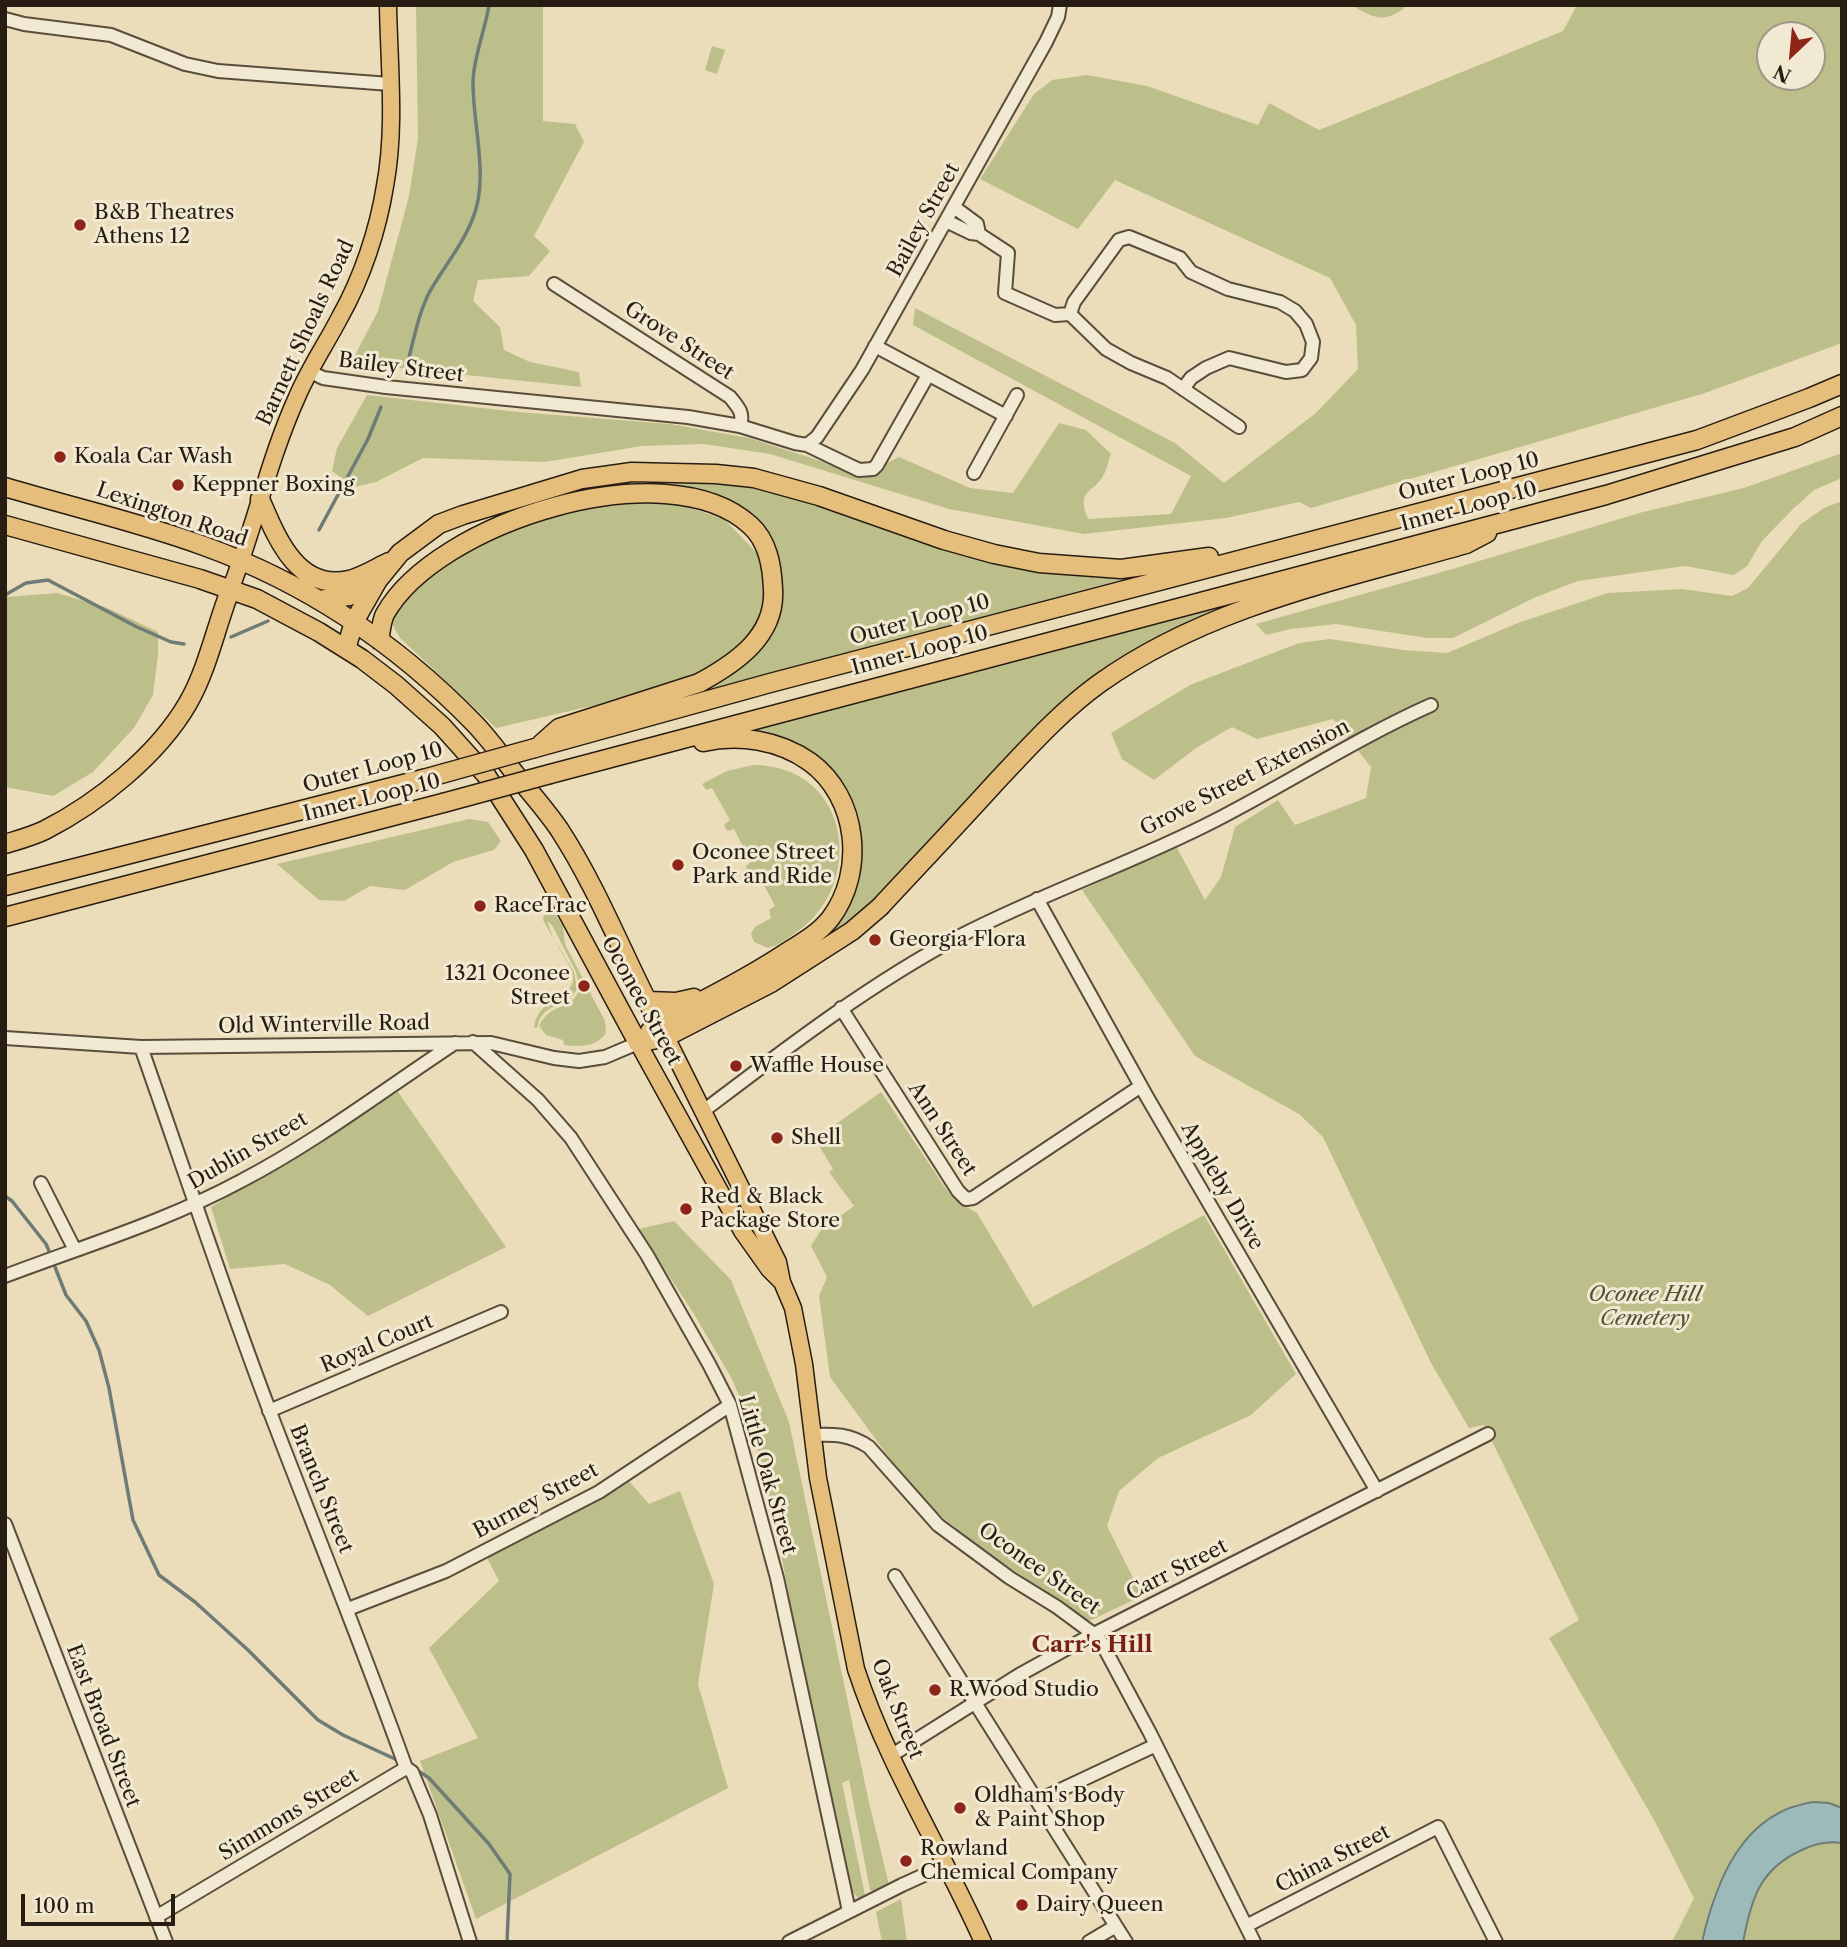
<!DOCTYPE html>
<html>
<head>
<meta charset="utf-8">
<style>
	body { margin:0 }
	#map { position:relative; width:1847px; height:1947px; overflow:hidden; background:#ebddb9; font-family:"Libre Caslon Text",serif }
	canvas { display:block }
	.frame { position:absolute; inset:0; border:7px solid #281d12; pointer-events:none }
	.north { position:absolute; left:1756px; top:21px; width:70px; height:70px; box-sizing:border-box; background:#f2e9d2; border:2px solid #a19785; border-radius:50%; rotate:206deg; font-size:19px; font-weight:700; line-height:28px; text-align:center; color:#281d12 }
	.north::after { content:''; display:block; margin:auto; width:24px; height:32px; background:#8f2418; clip-path:polygon(50% 0,100% 100%,50% 72%,0 100%) }
	.scale { position:absolute; left:21px; top:1894px; width:154px; height:32px; box-sizing:border-box; border:4px solid #281d12; border-top:0; padding-left:9px; font-size:21px; line-height:24px; white-space:nowrap; color:#281d12; -webkit-text-stroke:5px #f2e9d2; paint-order:stroke }
</style>
</head>
<body>
<div id="map">
<canvas width="1847" height="1947"></canvas>
<div class="frame"></div>
<div class="north">N</div>
<div class="scale">100 m</div>
</div>
<script>
const ctx = document.querySelector('canvas').getContext('2d');
ctx.lineJoin = 'round';
function fillPath(path, color) { ctx.fillStyle = color; ctx.fill(path, 'evenodd'); }
function stroke(path, color, width, dash) { ctx.strokeStyle = color; ctx.lineWidth = width; ctx.lineCap = dash ? 'butt' : 'round'; ctx.setLineDash(dash || []); ctx.stroke(path); }
function label(font, color, halo, rows, align = 'center') {
  ctx.font = font + ' "Libre Caslon Text",serif'; ctx.lineWidth = 6; ctx.setLineDash([]); ctx.textBaseline = 'middle'; ctx.strokeStyle = halo; ctx.fillStyle = color; for (const [text, x, y, turn = 0] of rows) {
    ctx.save(); ctx.translate(x, y); ctx.rotate((+turn || 0) * Math.PI / 180); ctx.textAlign = isNaN(turn) ? turn : align; if (halo) ctx.strokeText(text, 0, 0); ctx.fillText(text, 0, 0); ctx.restore();
  }
}
const green = new Path2D(`
	M 416,5 L 543,5 L 543,121 L 575,124 L 584,142 L 534,236 L 550,251 L 529,276 L 478,280 L 473,301 L 500,327 L 504,350 L 530,362 L 579,372 L 581,387 L 351,363 L 378,311 L 409,196 L 418,138 Z
	M 1351,5 L 1408,5 C 1385,24 1375,19 1351,5 Z
	M 1577,5 L 1842,5 L 1842,343 L 1705,393 L 1311,508 L 1299,502 L 1226,518 L 1084,534 L 949,509 L 770,454 L 704,444 L 642,446 L 545,462 L 423,458 L 376,482 L 354,487 L 332,471 L 337,448 L 367,395 L 518,412 L 670,424 L 749,438 L 864,475 L 899,457 L 970,488 L 1013,493 L 1059,423 L 1086,430 L 1111,454 C 1108,461 1107,470 1103,476 C 1092,495 1076,489 1088,519 L 1171,514 L 1191,476 L 913,325 L 915,308 L 1175,443 L 1224,483 L 1316,413 L 1358,369 L 1356,325 L 1330,278 L 1115,180 L 1078,229 L 980,179 L 1034,94 L 1052,80 L 1087,75 L 1147,86 L 1258,125 L 1269,103 L 1319,130 L 1563,31 ZM 1770,35 L 1812,35 L 1812,77 L 1770,77 Z
	M 712,46 L 725,50 L 717,74 L 705,70 Z
	M 1842,453 L 1842,478 L 1814,490 L 1793,509 L 1762,541 L 1747,566 L 1734,575 L 1685,566 L 1578,581 L 1536,597 L 1453,638 L 1427,638 L 1336,624 L 1291,629 L 1266,635 L 1256,624 L 1449,570 L 1643,512 L 1744,488 Z
	M 654,478 L 672,478 L 774,488 L 880,525 L 1133,574 L 1132,577 L 686,697 L 683,693 L 774,624 L 755,522 L 654,487 Z
	M 613,500 L 675,503 L 724,519 L 760,556 L 766,594 L 757,625 L 731,655 L 698,674 L 596,705 L 496,728 L 400,638 L 389,619 C 420,580 468,546 514,528 C 546,516 581,509 613,500 Z
	M 1842,501 L 1842,1808 C 1795,1791 1778,1812 1749,1845 C 1741,1854 1731,1864 1724,1874 C 1712,1893 1708,1920 1702,1942 L 1672,1942 L 1694,1898 L 1654,1820 L 1549,1638 L 1579,1620 L 1484,1425 L 1469,1428 L 1431,1363 L 1323,1137 L 1299,1114 L 1195,1056 L 1082,890 L 1176,846 L 1205,900 L 1221,877 L 1235,827 L 1278,800 L 1295,825 L 1366,798 L 1371,767 L 1333,719 L 1257,739 L 1232,727 L 1196,748 L 1154,780 L 1122,759 L 1111,733 L 1190,685 L 1299,643 L 1330,639 L 1403,650 L 1447,653 L 1518,623 L 1608,593 L 1682,589 L 1732,596 L 1748,588 L 1801,524 L 1824,508 Z
	M 57,593 L 105,607 L 158,632 L 158,655 L 153,695 L 134,728 L 93,772 L 53,796 L 5,787 L 5,597 Z
	M 1268,594 L 1233,605 L 1170,631 L 1112,665 L 875,904 L 822,946 L 818,940 L 856,879 L 828,770 L 756,734 L 755,730 L 1211,605 Z
	M 753,765 C 852,765 868,889 791,936 C 784,941 777,946 768,948 L 754,942 L 751,933 L 755,927 L 771,918 L 769,910 L 775,906 L 756,870 L 748,872 L 746,866 L 751,862 L 734,829 L 727,831 L 724,825 L 730,820 L 712,788 L 706,790 L 702,784 L 727,771 Z
	M 469,819 L 488,822 L 501,841 L 494,850 L 453,862 L 405,890 L 370,886 L 344,901 L 319,900 L 277,864 Z
	M 551,910 L 554,912 L 563,926 L 565,944 L 605,1021 L 606,1033 C 597,1047 580,1047 564,1045 L 563,1040 L 546,1035 L 539,1026 C 552,1000 571,1013 580,988 L 576,972 L 552,925 L 547,921 L 553,938 L 543,920 L 544,915 Z
	M 556,942 L 574,972 L 577,989 C 566,1010 543,1000 537,1028 L 534,1027 C 539,995 576,998 573,976 C 571,965 560,952 556,942 Z
	M 398,1092 L 506,1247 L 368,1316 L 330,1285 L 285,1264 L 230,1269 L 211,1207 Z
	M 881,1092 L 946,1189 L 960,1203 L 977,1213 L 1033,1307 L 1204,1215 L 1296,1374 L 1251,1415 L 1158,1458 L 1119,1491 L 1107,1526 L 1142,1596 L 1089,1621 L 981,1548 L 936,1512 L 891,1460 L 830,1377 L 819,1296 L 827,1277 L 811,1246 L 821,1230 L 854,1206 L 829,1172 L 833,1169 L 815,1139 Z
	M 674,1221 L 731,1280 L 789,1422 L 868,1798 L 889,1885 L 874,1892 L 870,1890 L 849,1780 L 842,1783 L 865,1895 L 864,1898 L 858,1898 L 853,1892 L 843,1857 L 802,1665 L 780,1548 L 761,1461 L 746,1412 L 732,1379 L 694,1314 L 638,1229 Z
	M 629,1481 L 649,1504 L 680,1491 L 714,1584 L 698,1684 L 728,1788 L 476,1919 L 420,1761 L 478,1738 L 429,1648 L 499,1581 L 486,1556 Z
	M 1835,1842 L 1842,1843 L 1842,1942 L 1743,1942 C 1756,1886 1769,1846 1835,1842 Z
	M 901,1899 L 907,1942 L 882,1942 L 876,1912 Z`);
const water = new Path2D(`
	M 1813,1802 L 1829,1803 L 1842,1808 L 1842,1843 C 1828,1841 1817,1843 1804,1849 C 1760,1868 1752,1897 1743,1942 L 1702,1942 C 1716,1880 1743,1812 1813,1802 Z`);
const stream = new Path2D(`
	M 406,369 C 413,344 417,317 429,293 C 445,264 469,238 477,205 C 486,168 473,122 473,83 C 473,58 485,31 489,5
	M 319,530 L 368,439 L 381,407
	M 5,595 L 26,583 L 48,580 L 137,627 L 171,642 L 184,644
	M 231,637 L 268,621
	M 5,1196 L 12,1201 L 46,1244 L 49,1251
	M 55,1267 L 66,1295 L 86,1321 L 99,1350 L 109,1388 L 133,1520 L 159,1575 L 195,1602 L 248,1650 L 318,1720 L 343,1735 L 395,1759
	M 417,1770 L 429,1778 L 489,1844 L 510,1874 L 507,1942`);
const minor = new Path2D(`
	M 5,19 L 24,24 L 111,35 L 185,64 L 218,71 L 390,84
	M 954,207 L 977,224 L 979,234
	M 946,221 L 971,233 L 979,234 L 1008,253 L 1005,293 L 1055,315 L 1070,314 L 1074,302 L 1119,240 L 1129,237 L 1180,258 L 1191,272 L 1228,289 L 1280,302 L 1295,311 L 1306,324 L 1313,342 L 1311,358 L 1302,370 L 1286,372 L 1229,358 L 1206,368 L 1191,378 L 1183,389
	M 554,284 L 730,397 C 739,408 744,413 740,426
	M 1070,314 L 1106,349 L 1131,363 L 1167,378 L 1239,427
	M 875,346 L 1006,416
	M 309,371 L 323,378 L 386,387 L 688,417 L 740,426 L 795,443 L 807,445 L 859,470 L 873,469 L 877,465 L 928,375
	M 807,445 L 817,437 L 862,370 L 1046,42 L 1058,17 L 1060,5
	M 974,473 L 1017,395
	M 1037,899 L 1147,1097 L 1377,1491
	M 841,1008 L 958,1191 L 966,1199 L 973,1198 L 1141,1086
	M 5,1038 L 141,1047 L 491,1043 L 554,1058 L 579,1061 L 605,1057 L 638,1043
	M 473,1042 L 538,1100 L 571,1138 L 647,1255 L 709,1364 L 730,1405 L 777,1578 L 849,1911
	M 141,1047 C 184,1169 224,1291 270,1412 C 315,1530 363,1648 406,1768 L 412,1772 L 430,1815 L 470,1942
	M 702,1112 C 785,1049 868,985 960,936 C 1043,893 1133,863 1216,820 C 1288,783 1357,738 1431,705
	M 41,1183 L 75,1250
	M 5,1276 C 84,1246 167,1221 241,1181 C 316,1142 385,1089 455,1043
	M 269,1411 L 501,1312
	M 812,1435 C 834,1434 850,1434 869,1447 L 938,1525 L 1010,1578 L 1057,1607 L 1099,1638 L 1150,1733 L 1254,1942
	M 5,1524 L 166,1942
	M 895,1576 L 1126,1942
	M 348,1609 L 446,1571 L 599,1492 L 730,1405
	M 892,1755 L 1019,1675 L 1086,1638 L 1488,1434
	M 1037,1801 L 1156,1745
	M 156,1917 L 406,1768
	M 1246,1926 L 1438,1827 L 1496,1942
	M 789,1942 L 902,1885 L 946,1865
	M 1089,1942 L 1116,1926`);
const major = new Path2D(`
	M 231,588 C 255,525 269,459 297,397 C 309,369 326,344 340,317 C 362,278 378,230 385,186 C 396,128 389,65 388,5
	M 666,1037 L 778,1262 L 782,1282 L 793,1308 L 804,1364 L 818,1478 L 856,1669 C 887,1764 942,1850 983,1942
	M 638,1043 L 742,1231 L 769,1269 L 782,1282`);
const highway = new Path2D(`
	M 5,487 C 71,507 139,522 204,546 C 306,583 397,644 473,722 C 489,738 502,757 516,775 C 531,793 546,810 559,829 C 602,895 628,969 666,1037
	M 260,499 C 276,536 297,592 349,580 C 362,577 376,568 389,562
	M 5,525 L 200,579 L 257,599 L 319,632 L 362,659 L 396,685 L 442,726 L 486,775 L 534,850 L 638,1043
	M 319,600 L 349,596 L 378,580
	M 379,640 C 381,632 381,622 385,614 C 436,522 667,449 750,525 C 768,541 772,566 773,589 C 776,636 736,663 699,683 L 559,728 L 541,744
	M 346,649 L 354,622 L 378,580 L 400,553 L 439,524 L 463,515 L 582,479 L 632,472 L 716,474 L 754,478 L 819,496 L 944,540 L 994,554 L 1039,563 L 1121,569 L 1209,557
	M 535,748 L 770,683 L 1697,440 L 1809,398 L 1842,384
	M 550,774 L 1606,495 L 1795,437 L 1842,416
	M 5,844 C 18,840 33,836 45,830 C 98,803 158,755 188,703 C 208,668 216,626 231,588
	M 5,886 L 423,779
	M 5,917 L 443,803
	M 648,1001 L 676,1002 L 694,998
	M 650,1031 L 658,1023 C 701,1002 744,980 784,954 C 800,944 818,934 830,919 C 866,872 858,797 810,762 C 779,740 739,734 703,742
	M 638,1043 L 666,1037 L 771,983 L 852,931 L 880,907 C 919,865 958,824 996,782 C 1029,747 1061,711 1100,683 C 1208,606 1340,580 1466,544 L 1487,533`);
const highwayBridge = new Path2D(`
	M 423,779 L 535,748
	M 443,803 L 550,774`);
const markers = [
	[80,225,7,"#8f2418"],
	[60,457,7,"#8f2418"],
	[178,485,7,"#8f2418"],
	[678,865,7,"#8f2418"],
	[480,906,7,"#8f2418"],
	[875,940,7,"#8f2418"],
	[584,986,7,"#8f2418"],
	[736,1066,7,"#8f2418"],
	[777,1138,7,"#8f2418"],
	[686,1209,7,"#8f2418"],
	[935,1690,7,"#8f2418"],
	[960,1808,7,"#8f2418"],
	[906,1861,7,"#8f2418"],
	[1022,1905,7,"#8f2418"]
];
const poiNames = [
	["B&B Theatres",94,213],
	["Athens 12",94,237],
	["Koala Car Wash",74,457],
	["Keppner Boxing",192,485],
	["Oconee Street",692,853],
	["Park and Ride",692,877],
	["RaceTrac",494,906],
	["Georgia Flora",889,940],
	["1321 Oconee",570,974,"right"],
	["Street",570,998,"right"],
	["Waffle House",750,1066],
	["Shell",791,1138],
	["Red & Black",700,1197],
	["Package Store",700,1221],
	["R.Wood Studio",949,1690],
	["Oldham's Body",974,1796],
	["& Paint Shop",974,1820],
	["Rowland",920,1849],
	["Chemical Company",920,1873],
	["Dairy Queen",1036,1905]
];
const streetNames = [
	["Bailey Street",924,220,-61],
	["Barnett Shoals Road",306,333,-65],
	["Grove Street",679,341,33],
	["Bailey Street",401,368,7],
	["Outer Loop 10",1469,477,-14],
	["Inner Loop 10",1469,507,-15],
	["Lexington Road",172,515,19],
	["Outer Loop 10",920,620,-15],
	["Inner Loop 10",920,651,-15],
	["Outer Loop 10",373,768,-15],
	["Grove Street Extension",1245,778,-27],
	["Inner Loop 10",372,798,-14],
	["Oconee Street",641,1001,61],
	["Old Winterville Road",324,1025,-1],
	["Ann Street",942,1129,57],
	["Dublin Street",248,1151,-30],
	["Appleby Drive",1222,1186,60],
	["Royal Court",377,1344,-23],
	["Little Oak Street",767,1475,74],
	["Branch Street",321,1489,68],
	["Burney Street",536,1501,-28],
	["Oconee Street",1039,1569,35],
	["Carr Street",1177,1570,-27],
	["Oak Street",897,1709,68],
	["East Broad Street",103,1726,69],
	["Simmons Street",289,1815,-31],
	["China Street",1333,1859,-27]
];
const parkNames = [
	["Oconee Hill",1645,1295],
	["Cemetery",1645,1319]
];
const neighbourhoodNames = [
	["Carr's Hill",1092,1645]
];
fillPath(green, '#bdbf8b');
fillPath(water, '#9cbab9');
stroke(water, '#6e7b76', 2);
stroke(stream, '#6e7b76', 3.5);
stroke(minor, '#594d3c', 16);
stroke(major, '#281d12', 19);
stroke(highway, '#281d12', 21);
stroke(minor, '#f2e9d2', 12);
stroke(major, '#e6be7c', 16);
stroke(highway, '#e6be7c', 18);
stroke(highwayBridge, '#281d12', 21, []);
stroke(highwayBridge, '#e6be7c', 18);
for (const [x, y, r, color] of markers) { const dot = new Path2D(); dot.arc(x, y, r, 0, 2 * Math.PI); ctx.fillStyle = color; ctx.fill(dot); stroke(dot, '#f2e9d2', 2.5); }
label('21px', '#281d12', '#f2e9d2', poiNames, 'left');
label('21px', '#281d12', '#f2e9d2', streetNames);
label('italic 21px', '#554e36', '#f2e9d2', parkNames);
label('bold 23px', '#7a1f14', '#f2e9d2', neighbourhoodNames);
</script>
</body>
</html>
